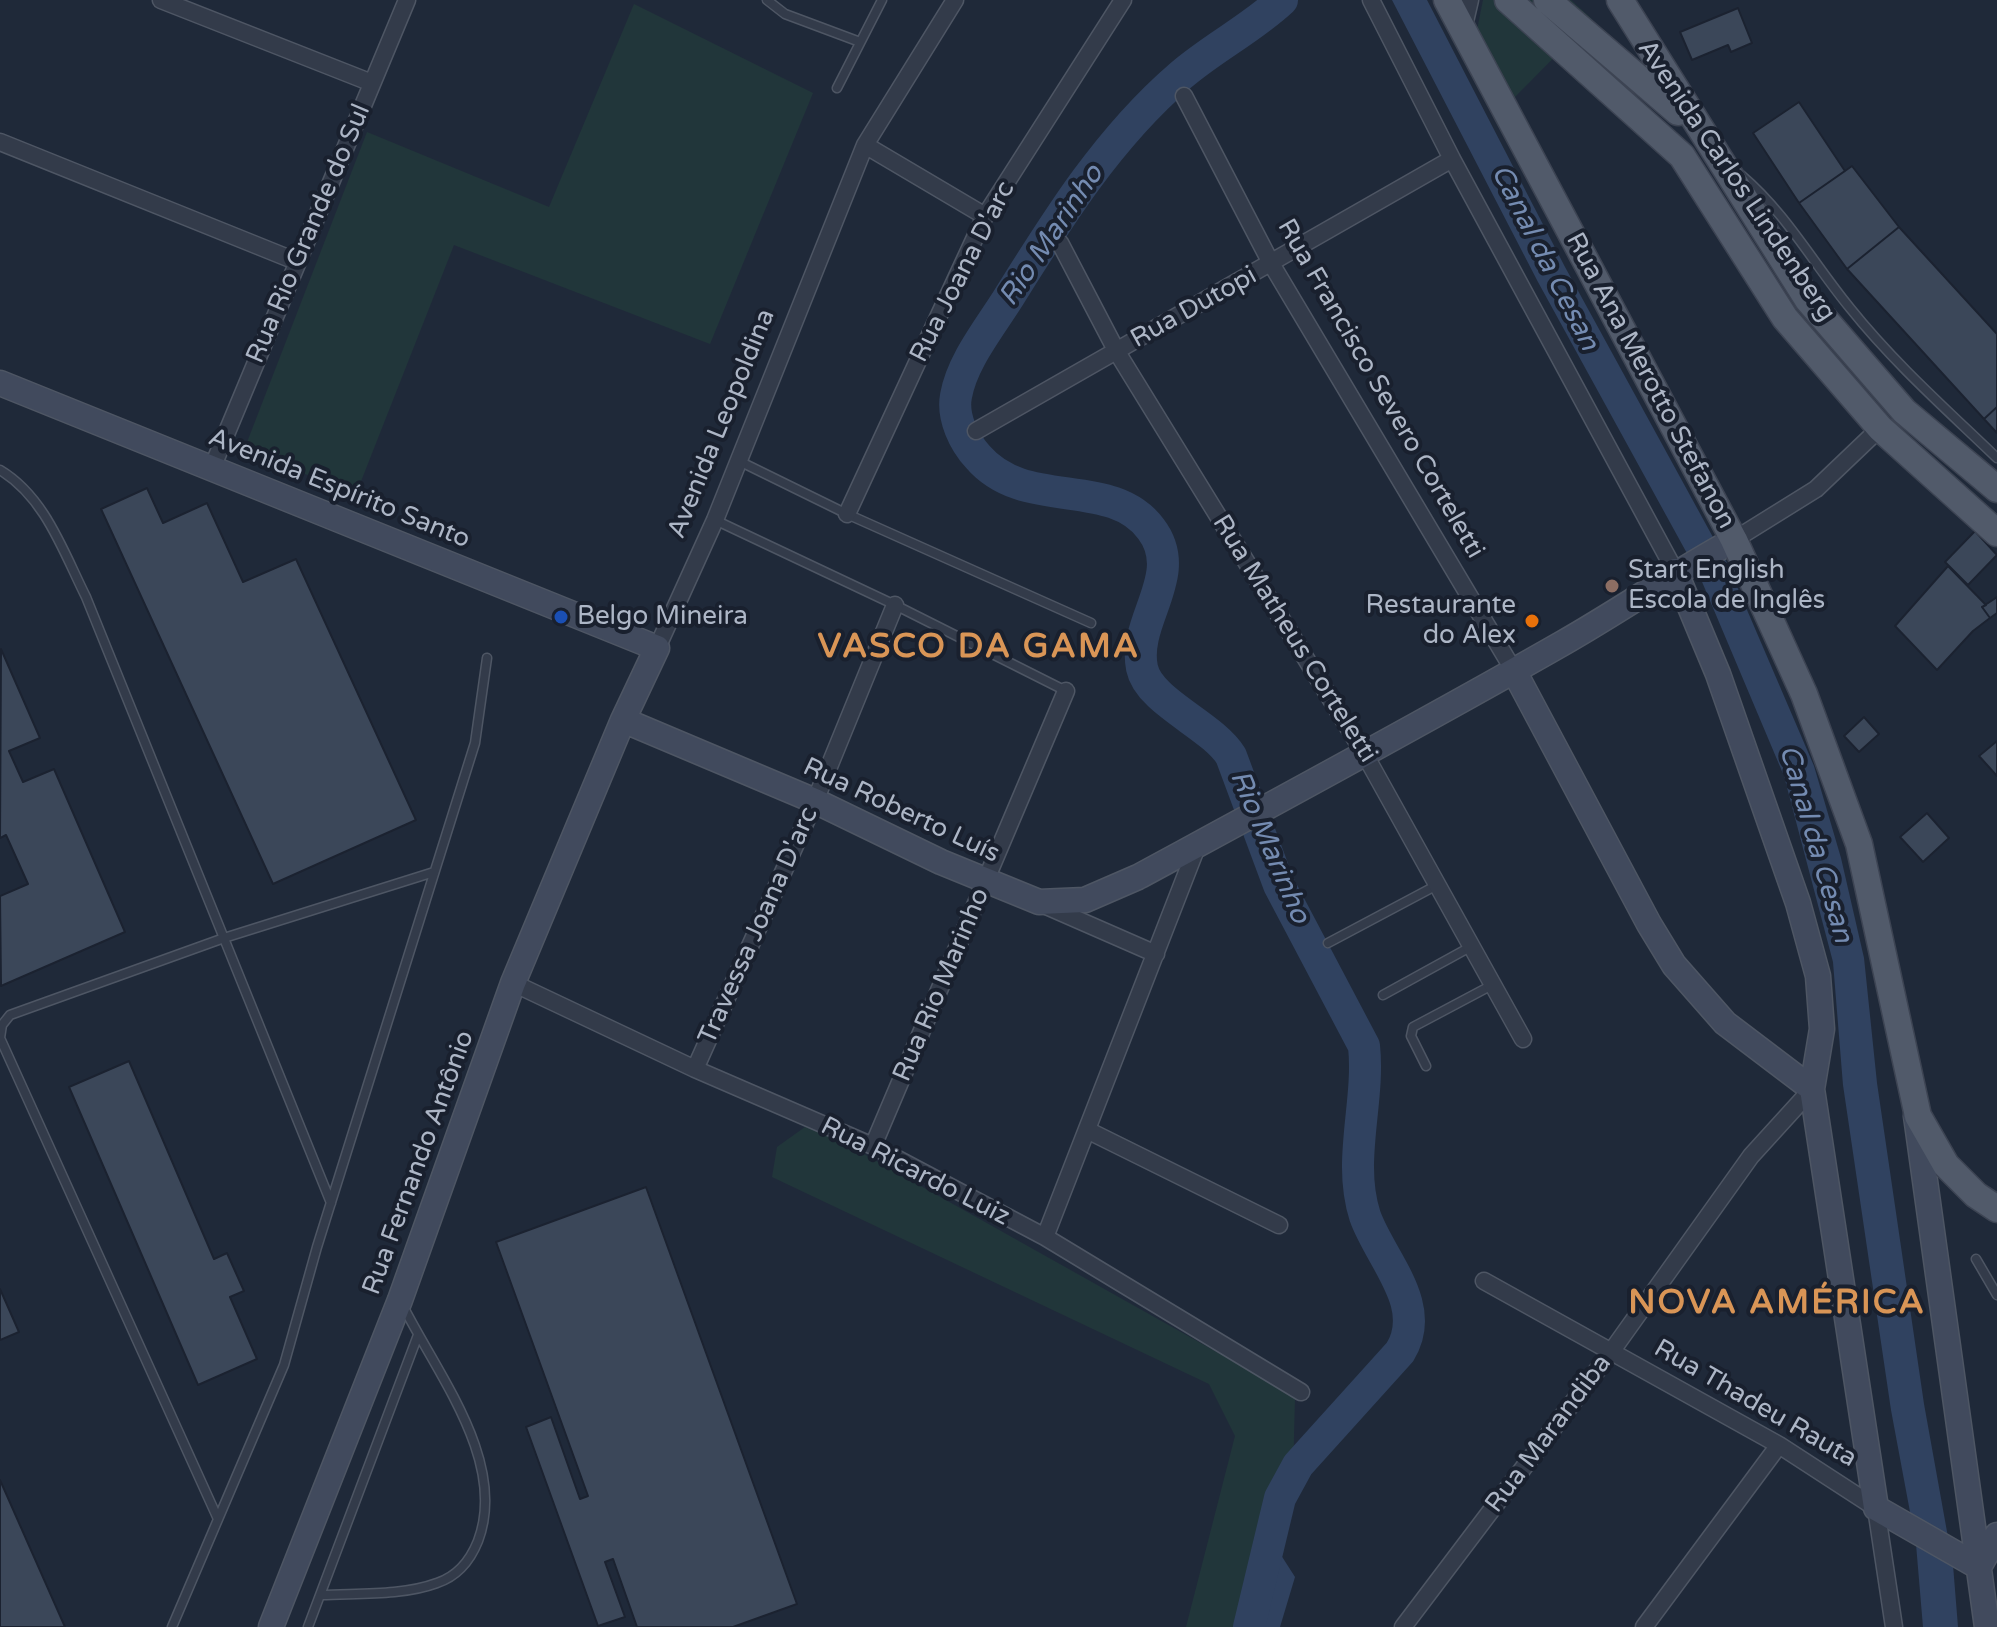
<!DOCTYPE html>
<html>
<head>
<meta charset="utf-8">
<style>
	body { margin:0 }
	canvas { display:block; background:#1f2939 }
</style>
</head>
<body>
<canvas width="1997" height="1627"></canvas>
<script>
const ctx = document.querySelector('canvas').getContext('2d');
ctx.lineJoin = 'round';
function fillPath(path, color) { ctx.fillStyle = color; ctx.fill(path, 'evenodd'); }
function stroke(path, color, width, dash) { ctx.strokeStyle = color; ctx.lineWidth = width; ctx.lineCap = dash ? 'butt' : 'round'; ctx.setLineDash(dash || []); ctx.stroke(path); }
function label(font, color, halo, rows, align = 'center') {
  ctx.font = font + ' "Varela Round",sans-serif'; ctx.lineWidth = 8; ctx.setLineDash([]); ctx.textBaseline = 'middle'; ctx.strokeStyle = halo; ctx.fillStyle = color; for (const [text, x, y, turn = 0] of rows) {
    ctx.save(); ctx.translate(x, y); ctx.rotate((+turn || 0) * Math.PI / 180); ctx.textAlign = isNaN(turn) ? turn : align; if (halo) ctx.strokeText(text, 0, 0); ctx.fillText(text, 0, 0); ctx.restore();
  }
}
const green = new Path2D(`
	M 1483,0 L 1571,0 L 1592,19 L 1513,99 L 1477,30 Z
	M 634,4 L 813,93 L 710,344 L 454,245 L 356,494 L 244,450 L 367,132 L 549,207 Z
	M 805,1127 L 821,1130 L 1295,1396 L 1293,1476 L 1243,1627 L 1186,1627 L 1235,1436 L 1209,1384 L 772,1177 L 777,1147 Z`);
const water = new Path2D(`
	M 1392,0 L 1427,0 L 1565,267 L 1726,561 L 1814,766 L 1841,858 L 1864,958 L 1877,1083 L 1924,1404 L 1953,1565 L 1958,1627 L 1923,1627 L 1916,1544 L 1891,1410 L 1843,1085 L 1833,962 L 1784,776 L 1700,577 L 1538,282 Z
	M 1279,1552 L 1295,1577 L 1280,1627 L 1243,1627 L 1265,1556 Z`);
const river = new Path2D(`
	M 1249,1627 L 1280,1498 L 1298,1465 L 1400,1352 C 1429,1305 1380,1259 1365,1216 C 1347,1161 1370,1102 1364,1046 L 1279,885 L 1231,756 C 1212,725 1149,702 1142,668 C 1132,620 1186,575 1151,529 C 1111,475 1025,512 978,457 C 964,442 952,417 956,396 C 962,362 988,330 1007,300 C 1057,220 1107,139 1180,76 C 1212,48 1251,29 1282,0`);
const building = new Path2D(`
	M 1738,8 L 1752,43 L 1731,52 L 1728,45 L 1692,60 L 1680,32 Z
	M 1799,102 L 1845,171 L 1799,203 L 1753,133 Z
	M 1852,166 L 1899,227 L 1847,269 L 1799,203 Z
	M 1899,227 L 1997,334 L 1997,407 L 1984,419 L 1847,269 Z
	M 1997,407 L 1997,433 L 1984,419 Z
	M 147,488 L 163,523 L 207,503 L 243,582 L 296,559 L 416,820 L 273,884 L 101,509 Z
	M 1975,531 L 1997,555 L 1968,585 L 1945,562 Z
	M 1948,566 L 1986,605 L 1982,607 L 1990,618 L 1973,631 L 1937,670 L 1895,626 Z
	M 1997,597 L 1997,613 L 1990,618 L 1982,607 Z
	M 1,649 L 40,738 L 9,751 L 23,782 L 54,769 L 125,932 L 1,986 L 0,896 L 28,884 L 6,835 L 0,838 Z
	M 1864,717 L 1879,734 L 1859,752 L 1844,736 Z
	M 1997,741 L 1997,776 L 1979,756 Z
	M 1927,813 L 1949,838 L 1923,862 L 1900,837 Z
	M 129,1061 L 214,1259 L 227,1253 L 244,1291 L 230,1297 L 257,1359 L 198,1385 L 69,1087 Z
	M 646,1187 L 797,1604 L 733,1627 L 637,1627 L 613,1559 L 605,1562 L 625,1617 L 598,1626 L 526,1427 L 551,1417 L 580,1499 L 588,1496 L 496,1242 Z
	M 0,1289 L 19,1332 L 0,1340 Z
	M 0,1480 L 65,1627 L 0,1627 Z`);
const lane = new Path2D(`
	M 767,0 L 785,14 L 860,42
	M 837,88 L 882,0
	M 1741,175 C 1786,213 1813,263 1850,308 C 1894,363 1946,409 1997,458
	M 739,461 L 847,514 L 1091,623
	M 0,470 C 45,497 63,551 86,597 L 331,1203
	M 715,520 L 895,605 L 1066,691
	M 1328,943 L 1439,884
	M 1383,995 L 1472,946
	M 1426,1066 L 1411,1036 L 1413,1027 L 1494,984
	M 1976,1259 L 1997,1295
	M 218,1519 L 0,1038 L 2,1025 L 10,1015 L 224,938 L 434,872
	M 321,1595 C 358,1593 402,1596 437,1583 C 458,1576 470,1561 478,1541 C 508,1462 437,1374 402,1304
	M 172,1627 L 284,1365 L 317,1247 L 475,743 L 487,658
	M 308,1627 L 418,1335`);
const street = new Path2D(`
	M 161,0 L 372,83
	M 1371,0 L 1452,159 L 1675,571
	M 1463,30 L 1470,0
	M 1184,96 L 1272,265 L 1514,671
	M 0,142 L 298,262
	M 865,145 L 985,216
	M 1060,243 L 1117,352 L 1364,753 L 1523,1039
	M 976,431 L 1452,159
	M 212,468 L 407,0
	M 847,514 L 985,216 L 1123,0
	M 1734,540 L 1816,489 L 1880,428
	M 657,648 L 715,520 L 865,145 L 955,0
	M 1044,905 L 1156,954
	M 513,983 L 695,1069 L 873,1146 L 1045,1237 L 1301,1392
	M 695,1069 L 815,801 L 895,605
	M 1087,1130 L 1279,1225
	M 873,1146 L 1066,691
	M 1045,1237 L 1198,844
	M 1484,1281 L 1779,1445 L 1876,1508 L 1894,1627
	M 1403,1627 L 1611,1352 L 1751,1156 L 1812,1089
	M 1644,1627 L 1779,1445`);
const secondary = new Path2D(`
	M 0,383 L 657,648 L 623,720 L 513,983 L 400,1300 L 271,1627
	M 1675,571 L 1718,674 L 1798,903 L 1818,976 L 1822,1029 L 1812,1089 L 1876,1508 L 1979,1567
	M 1514,671 L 1649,924 L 1674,965 L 1725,1023 L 1812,1089
	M 623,720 L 815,801 L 941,862 L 1039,902 L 1085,900 L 1138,877 C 1280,800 1423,723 1563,643 C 1621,610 1675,572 1734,540
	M 1916,1116 L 1987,1627
	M 1979,1567 L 1997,1535`);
const primary = new Path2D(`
	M 1447,0 L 1734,540 L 1804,694 L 1859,844 L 1918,1116 L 1946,1165 L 1976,1195 L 1997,1209
	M 1508,0 L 1682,156 L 1785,318 L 1880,428 L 1997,533
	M 1547,0 L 1678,112
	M 1620,0 L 1808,300 L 1904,411 L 1997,489`);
const markers = [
	[1612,586,8,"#8d6e63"],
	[561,617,8,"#1a4fb4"],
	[1532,621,8,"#e8710a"]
];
const streetNames = [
	["Avenida Carlos Lindenberg",1736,181,56],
	["Rua Rio Grande do Sul",309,234,-67],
	["Rua Joana D'arc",963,272,-63],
	["Rua Dutopi",1194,308,-29],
	["Rua Ana Merotto Stefanon",1650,381,62],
	["Rua Francisco Severo Corteletti",1380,389,60],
	["Avenida Leopoldina",722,424,-68],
	["Avenida Espírito Santo",339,489,22],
	["Rua Matheus Corteletti",1294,639,58],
	["Rua Roberto Luís",901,811,25],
	["Travessa Joana D'arc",759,926,-66],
	["Rua Rio Marinho",942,985,-67],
	["Rua Fernando Antônio",419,1163,-70],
	["Rua Ricardo Luiz",915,1172,27],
	["Rua Thadeu Rauta",1755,1404,30],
	["Rua Marandiba",1549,1434,-53]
];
const poiNames = [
	["Start English",1628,571],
	["Escola de Inglês",1628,601],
	["Restaurante",1516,606,"right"],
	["do Alex",1516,636,"right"],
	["Belgo Mineira",577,617]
];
const waterNames = [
	["Rio Marinho",1052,236,-56],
	["Canal da Cesan",1544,258,63],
	["Canal da Cesan",1815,844,74],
	["Rio Marinho",1269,847,67]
];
const districtNames = [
	["VASCO DA GAMA",979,648],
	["NOVA AMÉRICA",1777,1304]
];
fillPath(green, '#21363a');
fillPath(water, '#304260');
stroke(river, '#304260', 32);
fillPath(building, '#3b4759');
stroke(building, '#1b2230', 2);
stroke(lane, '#4e5664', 11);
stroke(street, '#4e5664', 19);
stroke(secondary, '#4e5664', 27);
stroke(primary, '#3d4453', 29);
stroke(lane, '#333b4a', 8);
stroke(street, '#333b4a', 16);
stroke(secondary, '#414a5d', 24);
stroke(primary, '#515a6a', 26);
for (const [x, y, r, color] of markers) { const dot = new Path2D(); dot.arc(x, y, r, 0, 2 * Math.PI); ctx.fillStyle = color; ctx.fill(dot); stroke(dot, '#19202e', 3); }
label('26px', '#adb6c6', '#19202e', streetNames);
label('26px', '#adb6c6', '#19202e', poiNames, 'left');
label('italic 28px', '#748bb1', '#19202e', waterNames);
ctx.letterSpacing = '2px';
label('bold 34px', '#d99556', '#19202e', districtNames);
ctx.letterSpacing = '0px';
</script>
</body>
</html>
